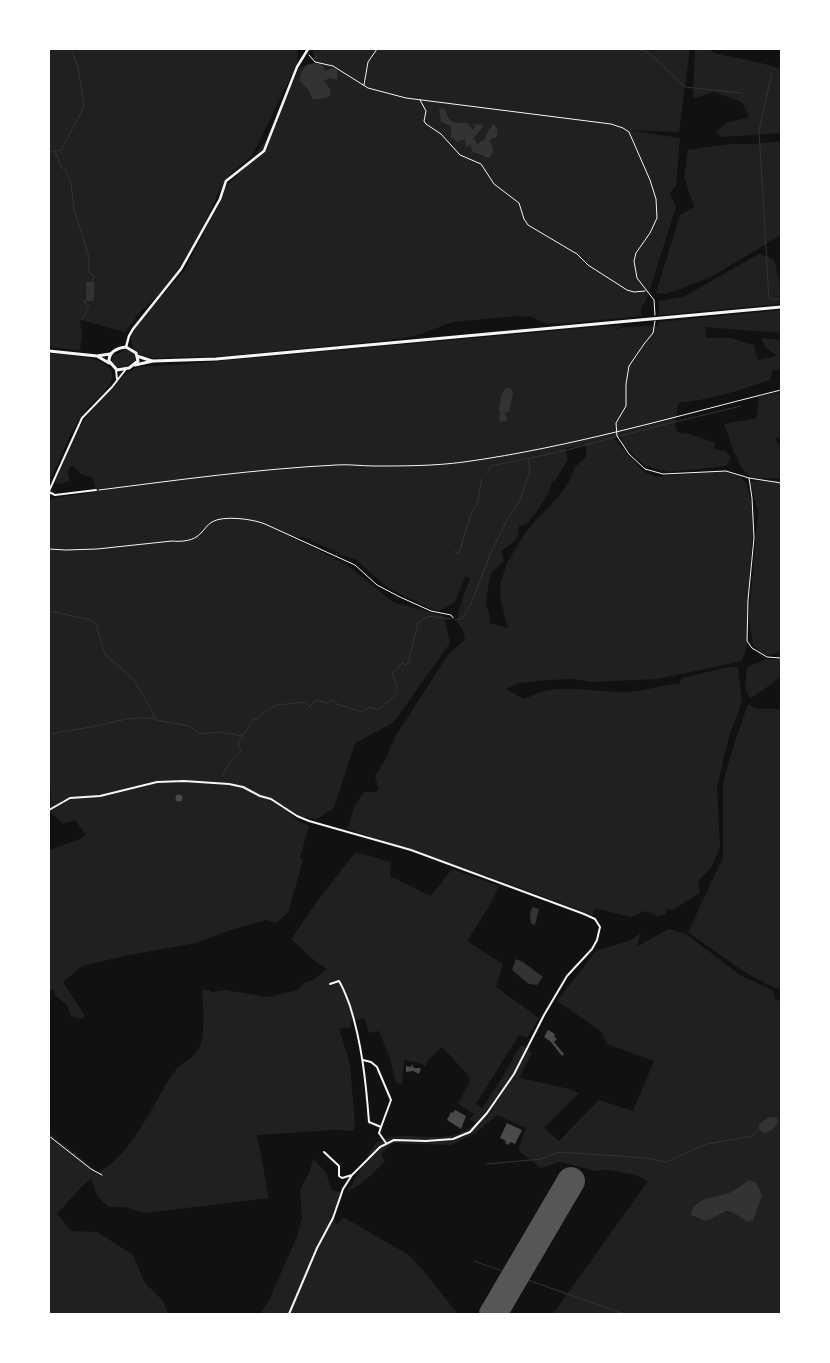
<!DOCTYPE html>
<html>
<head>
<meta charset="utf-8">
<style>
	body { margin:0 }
	#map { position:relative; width:830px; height:1363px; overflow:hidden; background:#111; font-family:"Titillium Web",sans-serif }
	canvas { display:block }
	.frame { position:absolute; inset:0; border:50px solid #fff; pointer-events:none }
</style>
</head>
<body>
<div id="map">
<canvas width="830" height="1363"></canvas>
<div class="frame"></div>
</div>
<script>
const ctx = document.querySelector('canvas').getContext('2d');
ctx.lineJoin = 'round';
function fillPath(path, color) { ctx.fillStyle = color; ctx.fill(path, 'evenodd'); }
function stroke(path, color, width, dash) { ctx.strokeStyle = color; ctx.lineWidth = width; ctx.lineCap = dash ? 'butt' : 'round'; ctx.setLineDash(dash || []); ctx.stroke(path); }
const green = new Path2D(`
	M 49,49 L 297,49 L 298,60 L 296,66 L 258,144 L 252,155 L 231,174 L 219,191 L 204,226 L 181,268 L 157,296 L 141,311 L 125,332 L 80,320 L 82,336 L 80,350 L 49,347 Z
	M 313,49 L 690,49 L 679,132 L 628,130 L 680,138 L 676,186 L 670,193 L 676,207 L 649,292 L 646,301 L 641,307 L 641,316 L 560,324 L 545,323 L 532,317 L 518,316 L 453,322 L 415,336 L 381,341 L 224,356 L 155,358 C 136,357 125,344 135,326 L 185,270 L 228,184 L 251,162 L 265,141 L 300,67 L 306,65 L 301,73 L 299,80 L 309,91 L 313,100 L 329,97 L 324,81 L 330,78 L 322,65 L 314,63 ZM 439,108 L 445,109 C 450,124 455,123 468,123 L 472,129 L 475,128 L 473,124 L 483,127 L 474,138 L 477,144 L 485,139 L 493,125 L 498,129 L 497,137 L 491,139 L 484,155 L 475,153 L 470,145 L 467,147 L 465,138 L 451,126 Z
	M 695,49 L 710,49 L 714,53 L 761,63 L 781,69 L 781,133 L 722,137 L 716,132 L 726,123 L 749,117 L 742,102 L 714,92 L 693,99 Z
	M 781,141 L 781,235 L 711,277 L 667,294 L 656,293 L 680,215 L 694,207 L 684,177 L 688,150 L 730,144 L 752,144 Z
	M 759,254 L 774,259 L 781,288 L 781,304 L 659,315 L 659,301 L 683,297 Z
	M 781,310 L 781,333 L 705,327 L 706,338 L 731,338 L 754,345 L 758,360 L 777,356 L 765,347 L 761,338 L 781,340 L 781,371 L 773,369 L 770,380 C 740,390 710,400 678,403 L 675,427 L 679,433 L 690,434 L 715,443 L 714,449 L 725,451 L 731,457 L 726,466 L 669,472 L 645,466 L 622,444 L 621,436 L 613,438 L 643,471 L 655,477 L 725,470 L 741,477 L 747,485 L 754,514 L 747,615 L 747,646 L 742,661 L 658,679 L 592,682 L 574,679 L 548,680 L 519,683 L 506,689 L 524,699 C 532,696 541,691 550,690 C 576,686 602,693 628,692 C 645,691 661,685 679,684 L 682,678 L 729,667 L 738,667 L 742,702 L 729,736 L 717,787 L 720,848 L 711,868 L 698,881 L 699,884 L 700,893 L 672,910 L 666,909 L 666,914 L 657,916 L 646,911 L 630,917 L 595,908 L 593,915 L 493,878 L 347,829 L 355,805 L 364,792 L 376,792 L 379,790 L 375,777 L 387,756 L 395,737 L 449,653 L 465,640 L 463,631 L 457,622 L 460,606 L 470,578 L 465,577 L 455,602 L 439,611 L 431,609 L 388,588 L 355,559 L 344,556 L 306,538 L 290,536 L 347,565 L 393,602 L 444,616 L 450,643 L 393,723 L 355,743 L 334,808 L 317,819 L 290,814 L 298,821 L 309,826 L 300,858 L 303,860 L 288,913 L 276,923 L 266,920 L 225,932 L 196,943 L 124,956 L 82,966 L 63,982 L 85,1016 L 81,1019 L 71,1016 L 67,1005 L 56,996 L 53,989 L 49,991 L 49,850 L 80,839 L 86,835 L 75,820 L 63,824 L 50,812 L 51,790 L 49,789 L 49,499 L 96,492 L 93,478 L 80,474 L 73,466 L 70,466 L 68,472 L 70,481 L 61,484 L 55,482 L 79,427 L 88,415 L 125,374 L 138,367 L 186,364 L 608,326 L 623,326 L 610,331 L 625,327 L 658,326 L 659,322 ZM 586,445 L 586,457 L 575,467 L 569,482 L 558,497 L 527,530 L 507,563 L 501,581 L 500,597 L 508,628 L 489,623 L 490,615 L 486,605 L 489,581 L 492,572 L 504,561 L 501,551 C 514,541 518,544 519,526 L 526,525 L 538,510 L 549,492 L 552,482 L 556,479 L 568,459 L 565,448 Z
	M 126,350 L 129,351 L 135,355 L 135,361 L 123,368 L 116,367 L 112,362 L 113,356 Z
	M 49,353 C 65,356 100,355 110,369 C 120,382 95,400 87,409 C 69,430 61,459 49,484 Z
	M 781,392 L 781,437 L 775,439 L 781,447 L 781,479 C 772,477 762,480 754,478 C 738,474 730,438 724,424 L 757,418 L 759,397 Z
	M 777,480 L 781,483 L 781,652 L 767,655 L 753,646 L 749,616 L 758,512 L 750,481 Z
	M 781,658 L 781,677 L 750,699 L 745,687 L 747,667 L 765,660 Z
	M 748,704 L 758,709 L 781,709 L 781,987 L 776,989 L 743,971 L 688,932 L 723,857 L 723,783 L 734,744 Z
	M 358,853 L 391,862 L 390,876 L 431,896 L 452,869 L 499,886 L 490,905 L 467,941 L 503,964 L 496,987 L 539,1018 L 527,1038 L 519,1035 L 476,1104 L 482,1108 L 502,1078 L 517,1051 L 522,1045 L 532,1053 L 519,1078 L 570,1089 L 579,1093 L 544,1128 L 559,1141 L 599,1100 L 633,1111 L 654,1061 L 607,1044 L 601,1031 L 557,1001 L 596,951 L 631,940 L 641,933 L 636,947 L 669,929 L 686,934 L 740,975 L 772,990 L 776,1001 L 781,999 L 781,1314 L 553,1314 L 648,1181 L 636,1175 L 608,1170 L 596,1171 L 560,1162 L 541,1168 L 518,1150 L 526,1128 L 497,1115 L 474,1134 L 451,1145 L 395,1143 L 390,1145 L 381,1154 L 385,1161 L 369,1177 L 347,1193 L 376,1142 C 384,1140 392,1136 399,1136 C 425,1135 455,1144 475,1123 L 470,1119 L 474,1114 L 458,1104 L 470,1081 L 468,1075 L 442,1047 L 427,1061 L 426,1067 L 420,1063 L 404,1060 L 402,1084 L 396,1083 L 390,1059 L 379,1031 L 369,1033 L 364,1018 L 350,1022 L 351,1027 L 339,1029 L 350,1064 L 355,1126 L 354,1131 L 333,1130 L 257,1135 L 269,1198 L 145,1213 L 124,1207 L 109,1207 L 98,1197 L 91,1179 L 82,1186 L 57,1214 L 71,1231 L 97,1232 L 133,1255 L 145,1283 L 164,1302 L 168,1314 L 49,1314 L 49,1133 L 98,1172 C 131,1158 154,1101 174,1072 C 181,1063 194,1059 199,1048 C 206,1032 203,1008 202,990 L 210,990 L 212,992 L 225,990 L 267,997 L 298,990 L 304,983 L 313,980 L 327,969 L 315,961 L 291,939 L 319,899 L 354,854 Z
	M 313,1159 L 325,1171 L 332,1190 L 343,1193 L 340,1203 L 333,1211 L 336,1226 L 343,1217 L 409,1255 L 422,1269 L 458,1314 L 260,1314 L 269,1300 L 296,1239 L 302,1218 L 300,1190 L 310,1171 Z`);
const water = new Path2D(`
	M 314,63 L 322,65 L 326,71 L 332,68 L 337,69 L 337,80 L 330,78 L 324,81 L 331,90 L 329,97 L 313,100 L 309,91 L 299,80 L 301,73 L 306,65 Z
	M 439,108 L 445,109 C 449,124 455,123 468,123 L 472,129 L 475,128 L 473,123 L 477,125 L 482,124 L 483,127 L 474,138 L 477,144 L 485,139 L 486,135 L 493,124 L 498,129 L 497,137 L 491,139 L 490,142 L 494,151 L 489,158 L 473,152 L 470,145 L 466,148 L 465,139 L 457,142 L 451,137 L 451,126 L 441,122 Z
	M 86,282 L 94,282 L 94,301 L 86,301 Z
	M 506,388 L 511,388 L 513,393 L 509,412 L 505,413 L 507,420 L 502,422 L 499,421 L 500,411 L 498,409 L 500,406 L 501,395 Z
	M 532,907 L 539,909 L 535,925 L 531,924 L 530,914 Z
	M 516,959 L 523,962 L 543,977 L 537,985 L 529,984 L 512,970 Z
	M 770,1117 L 777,1118 L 778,1123 C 773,1130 764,1138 758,1127 L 761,1122 Z
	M 749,1180 L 756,1183 L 762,1195 L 753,1220 L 748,1222 L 732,1212 L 726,1211 L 706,1221 L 691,1215 C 693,1196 718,1198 731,1192 C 737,1189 743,1184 749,1180 Z`);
const stream = new Path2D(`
	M 638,49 L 649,53 L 685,87 L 742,93
	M 772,73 L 759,130 L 769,299 L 781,299
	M 49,152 L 61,150 L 84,107 L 78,67 L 71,49
	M 55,152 L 59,160 L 60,167 L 65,169 L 71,183 L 74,209 L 89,257 L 89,273 L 94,276 L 92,282
	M 83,318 L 89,306 L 83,301 L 86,301
	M 488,472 L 491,466 L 559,452 L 662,425 L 741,406
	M 454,551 L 459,554 L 470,516 L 478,501 L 482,478
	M 49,611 L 91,620 L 96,625 L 105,654 L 134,680 L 151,709 L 156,720 L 189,726 L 194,730
	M 455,620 L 462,619 L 471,604 L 491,552 L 507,520 L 520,500 L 530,471 L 528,458
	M 397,686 L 392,674 L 402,663 L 406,665 L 408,663 L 418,623 L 428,616 L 450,619
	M 395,693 L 396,690
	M 277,705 L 304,702 L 309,707 L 316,700 L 327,703 L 334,700 L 337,704 L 362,712 L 370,707 L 378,710 L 395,696
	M 195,730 L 199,734 L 219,732 L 243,736 L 253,719 L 257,719 L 260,715 L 276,705
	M 53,734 C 67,730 81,729 96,726 C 117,722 132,715 154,719
	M 223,776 C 226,765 232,760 241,752 L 238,743 L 243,736
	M 487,1164 L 542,1159 L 559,1152 L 646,1158 L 666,1162 L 707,1144 L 752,1136 L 759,1130
	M 474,1261 L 624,1314`);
const runway = new Path2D(`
	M 493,1314 L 571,1181`);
const building = new Path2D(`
	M175.5 798a3.5 3.5 0 1 1 7 0a3.5 3.5 0 1 1-7 0Z
	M 548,1030 L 555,1034 L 554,1036 L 557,1039 L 554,1042 L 564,1054 L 562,1056 L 550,1041 L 544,1037 Z
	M 412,1064 L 414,1068 L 421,1068 L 419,1074 L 413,1071 L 406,1072 L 406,1066 L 411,1067 Z
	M 455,1110 L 466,1116 L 461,1129 L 447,1120 L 451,1112 L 453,1113 Z
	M 507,1123 L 522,1130 L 515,1144 L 510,1142 L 509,1145 L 505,1143 L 506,1141 L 500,1138 Z`);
const path = new Path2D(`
	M 309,55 L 315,62 L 333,66 L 368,88 L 406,98 L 611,124 L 623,128 L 629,132 L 650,180 L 656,199 L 657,218 L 650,233 L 636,253 L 634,261 L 637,278 L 654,300 L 655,315
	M 364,85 L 368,62 L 377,49
	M 420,100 L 426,111 L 424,121 L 426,124 L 441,134 L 460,155 L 481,164 L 494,184 L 519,203 L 524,219 L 528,225 L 577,254 L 588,265 L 627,290 L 634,292 L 645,291
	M 655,321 L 653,333 L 644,344 L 629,366 L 626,384 L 626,406 L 616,423 L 617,436 L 629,454 L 645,469 L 663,474 L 726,471 L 749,478 L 781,483
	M 749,478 L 752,498 L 754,538 L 748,600 L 747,641 L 752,648 L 767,657 L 781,658
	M 99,490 C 178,480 257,469 336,465 C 349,464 361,466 374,466 C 404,466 434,466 464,462 C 572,447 676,416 781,390
	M 49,549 L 66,550 L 97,549 L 172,541 C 182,542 194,541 201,533 C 205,529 207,525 212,522 C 223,515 253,519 265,524 L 355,565 L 377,585 L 400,597 L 431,611 L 451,615 L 453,618
	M 49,1136 L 91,1169 L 102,1175`);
const minor = new Path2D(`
	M 116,370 L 117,379
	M 49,491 L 82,418 L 112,387 L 126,369
	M 49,492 L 55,495 L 96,490
	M 49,810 L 70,798 L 100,796 L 157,782 L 184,781 L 229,784 L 243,787 L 260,796 L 271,799 L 297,816 L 309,821 L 411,850 L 584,914 L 595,919 L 600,927 L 597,940 L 592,949 L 567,976 L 544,1015 L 514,1074 L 487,1113 L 470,1132 L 453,1139 L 426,1141 L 394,1140 L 380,1147 L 352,1175 L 343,1189 L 333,1218 L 317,1248 L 289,1314
	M 330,984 L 339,981 C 344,989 347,998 350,1006 C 362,1044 366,1083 369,1122 L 381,1127 L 379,1133 L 386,1143
	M 363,1060 L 371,1062 L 377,1067 L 391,1100 L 381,1127
	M 324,1152 L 339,1166 L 339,1176 L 342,1178 L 352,1175`);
const tertiary = new Path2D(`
	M 126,347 L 129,336 L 133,329 L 181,269 L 220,199 L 226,181 L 264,151 L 297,67 L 308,49`);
const primary = new Path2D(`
	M 126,347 L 136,353 L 138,361 L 129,368 L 117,370 L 109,361 C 109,351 118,348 126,347 Z
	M 49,351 L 97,356 L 110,354
	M 97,356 L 109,363
	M 137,356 L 152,361
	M 135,365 L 153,361 L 216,359 L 781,307`);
fillPath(green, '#202020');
fillPath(water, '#333');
stroke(stream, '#333', 1);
stroke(runway, '#565656', 28);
fillPath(building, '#4a4a4a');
stroke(path, '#f5f5f5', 1);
stroke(minor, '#f5f5f5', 2);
stroke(tertiary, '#f5f5f5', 2.5);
stroke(primary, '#f5f5f5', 3);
</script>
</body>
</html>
